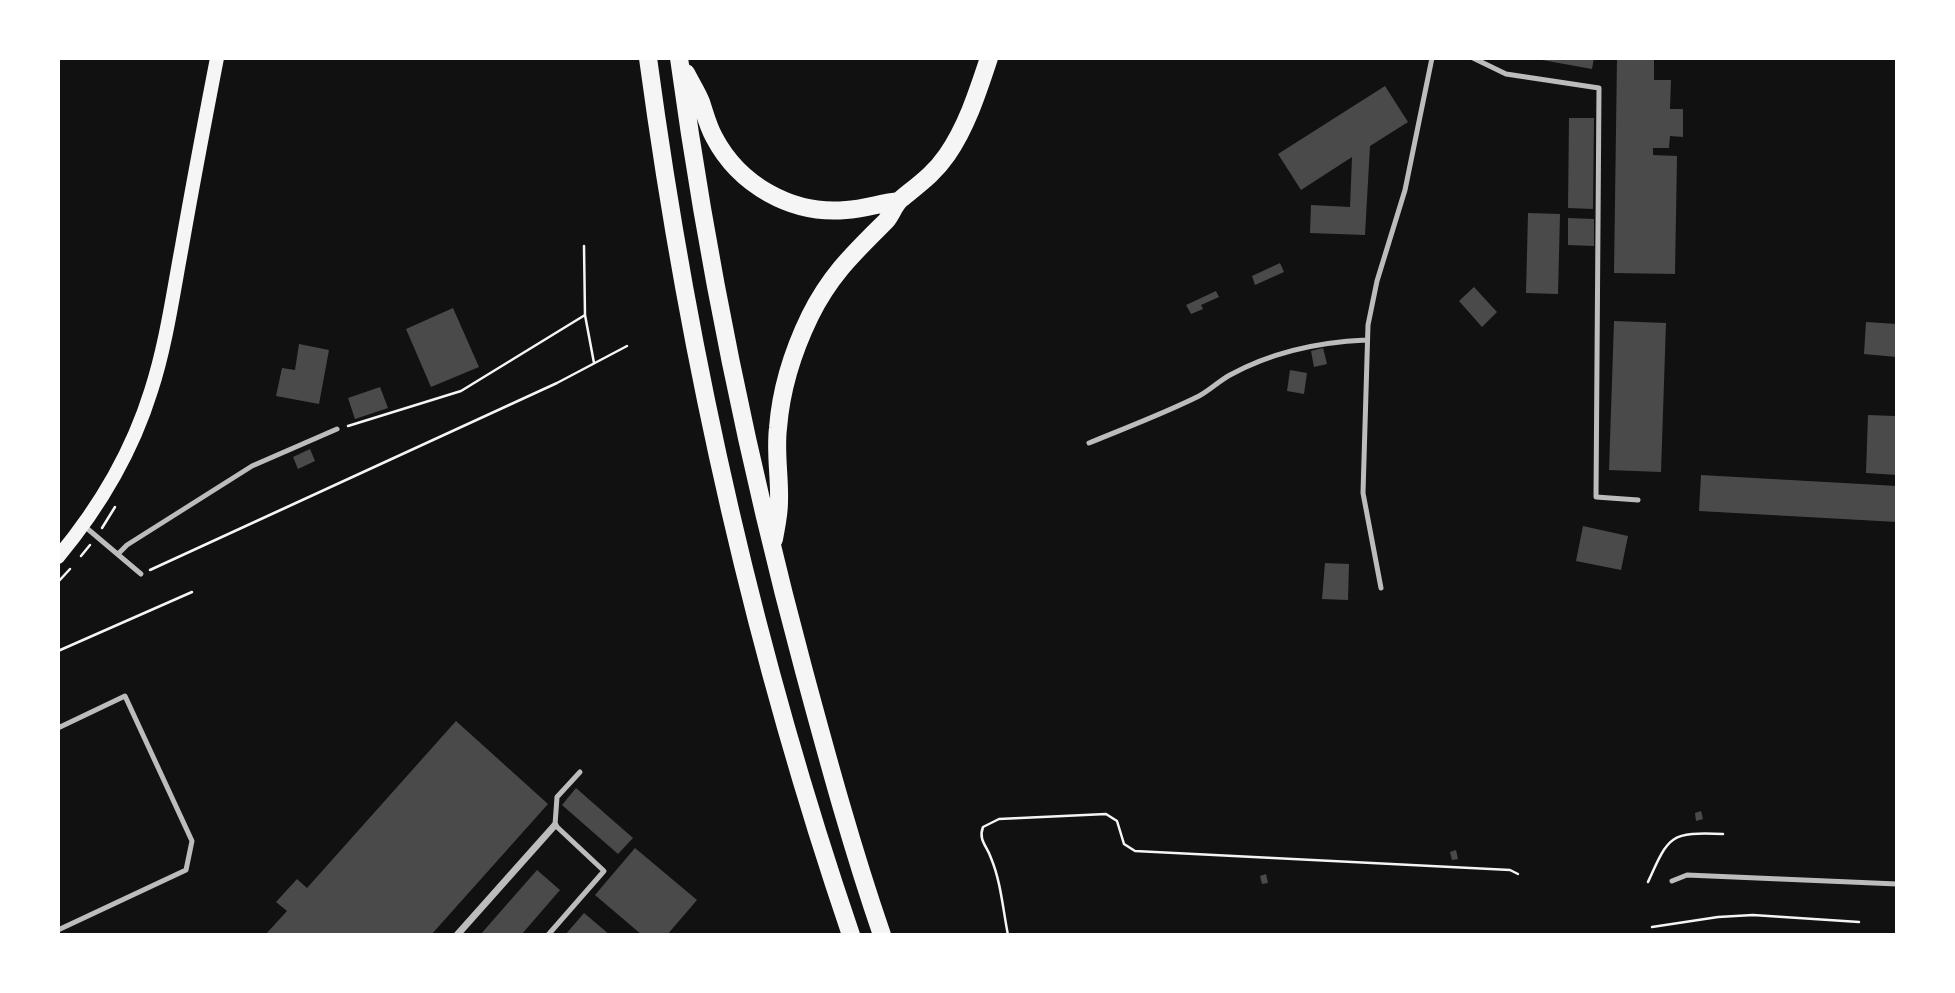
<!DOCTYPE html>
<html>
<head>
<meta charset="utf-8">
<style>
	body { margin:0 }
	#map { position:relative; width:1955px; height:993px; overflow:hidden; background:#111; font-family:Jost,sans-serif }
	canvas { display:block }
	.frame { position:absolute; inset:0; border:60px solid #fff; pointer-events:none }
</style>
</head>
<body>
<div id="map">
<canvas width="1955" height="993"></canvas>
<div class="frame"></div>
</div>
<script>
const ctx = document.querySelector('canvas').getContext('2d');
ctx.lineJoin = 'round';
function fillPath(path, color) { ctx.fillStyle = color; ctx.fill(path, 'evenodd'); }
function stroke(path, color, width, dash) { ctx.strokeStyle = color; ctx.lineWidth = width; ctx.lineCap = dash ? 'butt' : 'round'; ctx.setLineDash(dash || []); ctx.stroke(path); }
const building = new Path2D(`
	M 1531,58 L 1594,58 L 1592,69 Z
	M 1617,58 L 1654,58 L 1654,80 L 1671,80 L 1670,109 L 1683,109 L 1683,137 L 1670,136 L 1669,148 L 1653,148 L 1653,155 L 1677,156 L 1675,274 L 1614,273 Z
	M 1385,86 L 1408,122 L 1370,146 L 1365,235 L 1310,233 L 1311,205 L 1350,207 L 1352,157 L 1301,190 L 1278,154 Z
	M 1569,118 L 1594,118 L 1593,209 L 1568,208 Z
	M 1528,213 L 1560,214 L 1558,294 L 1526,293 Z
	M 1568,218 L 1594,219 L 1594,246 L 1568,245 Z
	M 1280,263 L 1284,272 L 1255,285 L 1252,276 Z
	M 1474,287 L 1497,312 L 1482,327 L 1459,301 Z
	M 1216,291 L 1219,297 L 1201,305 L 1203,309 L 1191,314 L 1186,305 Z
	M 453,308 L 479,367 L 431,387 L 406,329 Z
	M 1614,321 L 1666,323 L 1661,472 L 1609,470 Z
	M 1866,322 L 1897,324 L 1897,357 L 1864,354 Z
	M 299,344 L 329,350 L 319,404 L 276,396 L 282,368 L 295,370 Z
	M 1323,348 L 1327,364 L 1314,367 L 1311,351 Z
	M 1290,370 L 1307,373 L 1304,394 L 1287,391 Z
	M 380,387 L 388,408 L 355,419 L 348,398 Z
	M 1868,415 L 1895,416 L 1897,475 L 1866,473 Z
	M 310,449 L 315,461 L 298,469 L 293,457 Z
	M 1701,475 L 1897,486 L 1897,522 L 1699,511 Z
	M 1583,526 L 1628,536 L 1621,570 L 1576,561 Z
	M 1325,563 L 1349,564 L 1348,600 L 1322,599 Z
	M 456,721 L 548,804 L 431,935 L 265,935 L 287,911 L 276,902 L 297,879 L 307,888 Z
	M 576,788 L 633,838 L 618,854 L 562,805 Z
	M 1701,811 L 1703,819 L 1696,821 L 1695,813 Z
	M 635,848 L 697,900 L 667,935 L 642,935 L 595,895 Z
	M 1456,850 L 1458,859 L 1452,860 L 1450,852 Z
	M 537,870 L 560,890 L 528,927 L 521,935 L 480,935 Z
	M 1266,874 L 1268,883 L 1262,884 L 1260,876 Z
	M 584,913 L 610,935 L 565,935 Z`);
const path = new Path2D(`
	M 585,315 L 594,363
	M 348,426 L 461,391 L 585,315 L 584,246
	M 102,528 L 115,507
	M 81,556 L 90,545
	M 150,570 L 557,383 L 627,346
	M 58,582 L 70,569
	M 58,651 L 192,592
	M 1648,882 C 1669,835 1670,832 1723,834
	M 1652,927 L 1718,917 L 1753,915 L 1859,922
	M 1008,935 C 1003,910 1001,882 991,858 C 987,846 978,840 983,827 L 999,819 L 1106,814 L 1117,821 L 1124,844 L 1135,851 L 1510,870 L 1518,874`);
const service = new Path2D(`
	M 1473,58 L 1506,74 L 1599,88 L 1596,497 L 1638,500
	M 1089,443 C 1125,428 1163,414 1199,396 C 1210,390 1219,381 1230,375 C 1272,352 1320,342 1366,340
	M 83,525 L 141,574
	M 119,553 L 127,545 L 252,466 L 337,429
	M 1381,588 L 1363,493 L 1368,325 L 1377,281 L 1405,190 L 1432,58
	M 58,728 L 125,696 L 192,841 L 186,870 L 58,930
	M 1672,881 L 1687,875 L 1897,884
	M 548,935 L 604,871 L 555,825 L 557,797 L 580,772`);
const minor = new Path2D(`
	M 457,935 L 555,825`);
const secondary = new Path2D(`
	M 58,557 C 98,509 132,452 151,391 C 166,345 173,294 182,246 C 193,183 205,120 217,58`);
const motorway = new Path2D(`
	M 648,58 C 688,355 754,651 851,935
	M 679,58 C 707,264 750,470 804,671 C 828,760 852,848 882,935
	M 686,73 C 691,83 697,92 701,102 C 705,114 708,126 714,137 C 739,185 792,215 846,210 C 864,209 881,203 899,201
	M 774,539 C 776,527 779,515 779,502 C 780,478 775,453 778,428 C 781,389 793,351 810,316 C 831,274 854,253 886,221 C 892,214 894,205 901,199 C 918,185 934,174 947,155 C 967,126 978,91 989,58`);
fillPath(building, '#4a4a4a');
stroke(path, '#f5f5f5', 2.5);
stroke(service, '#bcbcbc', 5);
stroke(minor, '#bcbcbc', 7);
stroke(secondary, '#f5f5f5', 14);
stroke(motorway, '#f5f5f5', 18);
</script>
</body>
</html>
